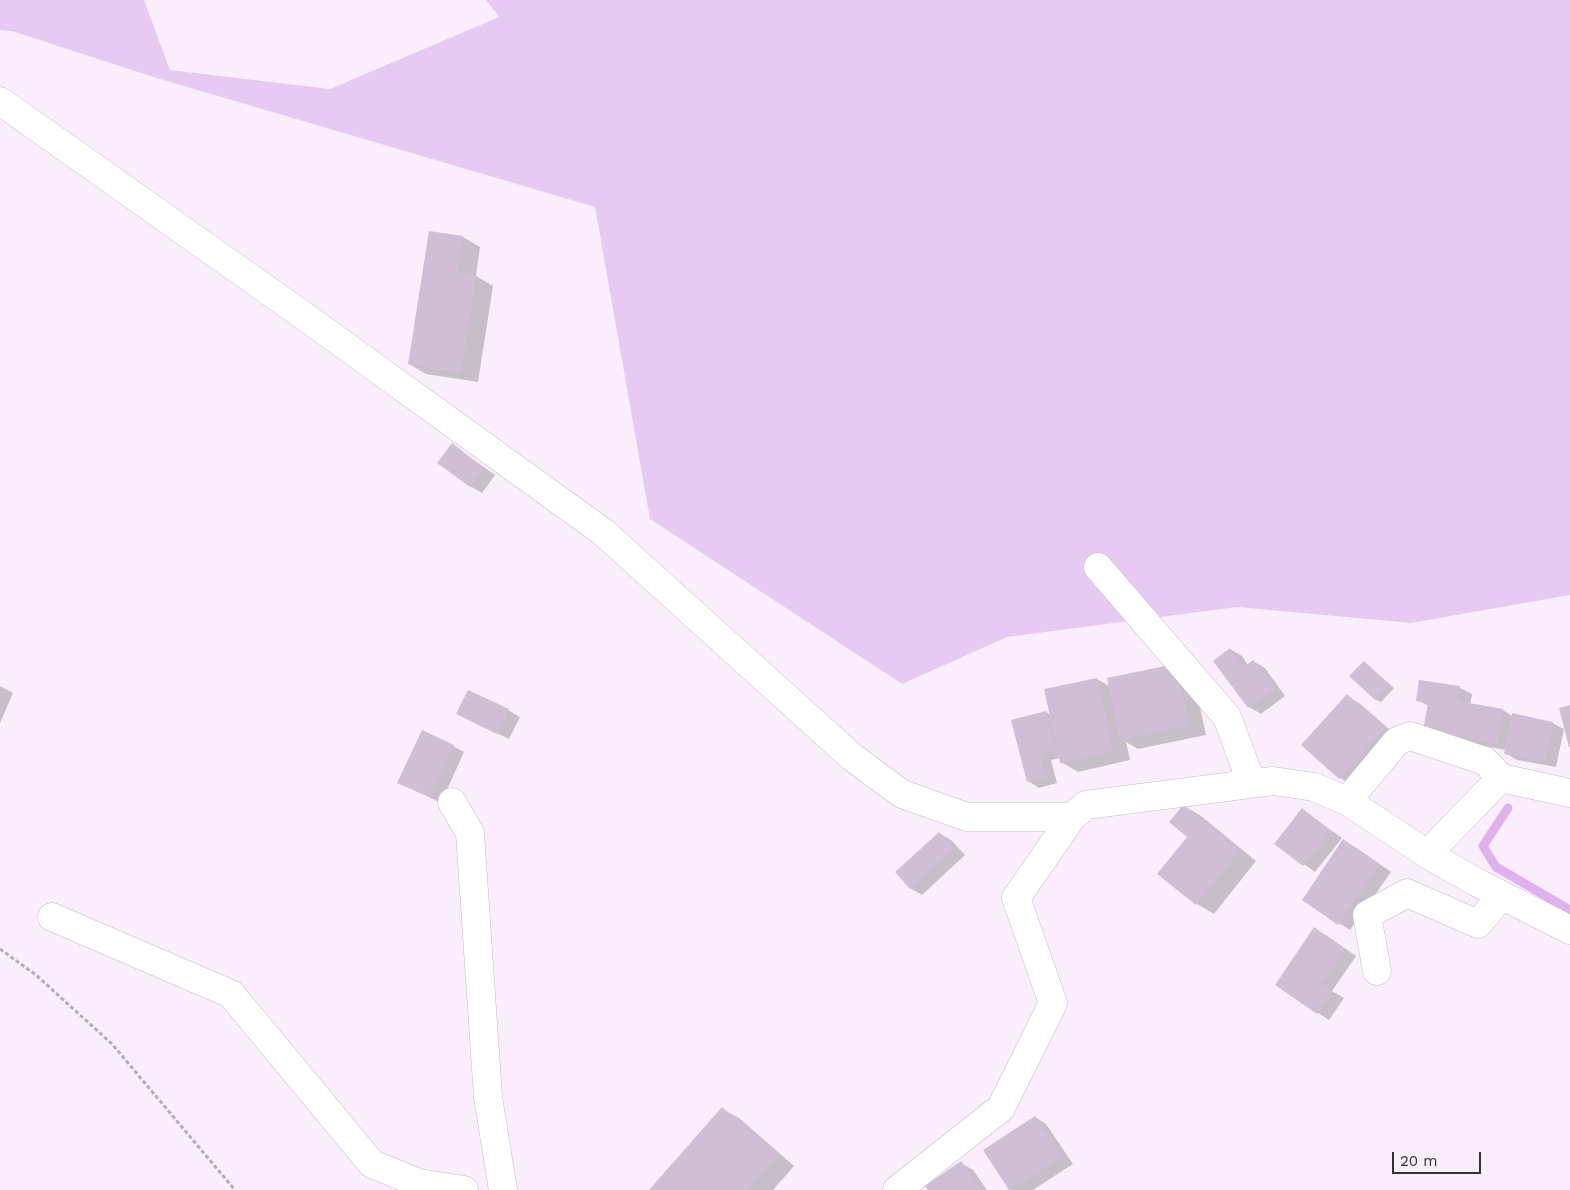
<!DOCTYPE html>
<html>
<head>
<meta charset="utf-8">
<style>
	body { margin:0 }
	#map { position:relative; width:1570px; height:1190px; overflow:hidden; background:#faeefd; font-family:"Work Sans",sans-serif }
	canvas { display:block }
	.scale { position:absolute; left:1392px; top:1152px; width:89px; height:22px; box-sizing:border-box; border:2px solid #362f38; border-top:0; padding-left:6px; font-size:15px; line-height:18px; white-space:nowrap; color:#362f38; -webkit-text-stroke:4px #faeefd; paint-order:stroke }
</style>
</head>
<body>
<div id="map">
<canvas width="1570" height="1190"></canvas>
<div class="scale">20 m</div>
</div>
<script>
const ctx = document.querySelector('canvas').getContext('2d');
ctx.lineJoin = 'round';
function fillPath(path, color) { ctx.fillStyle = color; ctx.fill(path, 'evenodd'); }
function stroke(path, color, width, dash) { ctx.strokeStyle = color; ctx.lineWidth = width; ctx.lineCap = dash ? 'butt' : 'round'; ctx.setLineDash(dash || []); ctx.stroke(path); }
const green = new Path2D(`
	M 0,0 L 144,0 L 170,70 L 330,89 L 499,17 L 486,0 L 1570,0 L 1570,595 L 1411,623 L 1237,607 L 1007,637 L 902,684 L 650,519 L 595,207 L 150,76 L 12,31 L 0,30 Z`);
const shadow = new Path2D(`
	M 430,232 L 463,237 L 480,247 L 476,276 L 493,286 L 478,382 L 426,374 L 409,364 Z
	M 452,445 L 495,475 L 482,493 L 470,486 Z
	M 1230,649 L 1242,656 L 1248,665 L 1253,661 L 1265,668 L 1285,696 L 1261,714 L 1249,707 L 1215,661 Z
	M 1364,662 L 1394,688 L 1381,702 L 1375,699 Z
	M 1165,668 L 1196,689 L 1206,735 L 1138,749 L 1126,742 L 1130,760 L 1078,772 L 1061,762 L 1060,758 L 1051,760 L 1057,783 L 1039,788 L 1028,781 L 1046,712 L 1051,715 L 1097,679 L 1111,687 Z
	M 1420,681 L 1460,688 L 1472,694 L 1470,705 L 1503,710 L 1512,716 L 1552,723 L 1564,729 L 1556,767 L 1517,760 L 1505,753 L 1506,750 L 1436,737 L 1429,706 L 1417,700 Z
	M 0,686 L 13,693 L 0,723 Z
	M 1347,696 L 1359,703 L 1396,735 L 1351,784 L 1340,778 Z
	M 508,710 L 520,717 L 509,739 L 469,720 Z
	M 453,746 L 464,752 L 441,803 L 399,782 Z
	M 1184,806 L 1201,816 L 1256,861 L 1214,914 L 1197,904 Z
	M 1303,810 L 1342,838 L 1315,872 L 1276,844 Z
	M 939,833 L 951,840 L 965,855 L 922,895 L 910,888 Z
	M 1355,847 L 1391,872 L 1350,930 L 1303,900 Z
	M 1326,935 L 1356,956 L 1332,991 L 1344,998 L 1329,1020 L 1276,985 Z
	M 722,1109 L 739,1118 L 794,1166 L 773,1190 L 651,1190 Z
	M 1035,1117 L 1046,1124 L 1073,1164 L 1033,1190 L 1011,1190 L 984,1150 Z
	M 961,1163 L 973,1170 L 987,1190 L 929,1190 Z`);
const stream = new Path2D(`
	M 1508,808 L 1483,846 L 1496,867 L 1570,910`);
const building = new Path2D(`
	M 429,231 L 463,236 L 457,272 L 476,275 L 461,373 L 408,364 Z
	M 452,443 L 484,468 L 470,487 L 437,463 Z
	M 1230,648 L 1244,667 L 1253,660 L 1275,689 L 1248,708 L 1213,661 Z
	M 1364,661 L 1389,684 L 1375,700 L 1349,676 Z
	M 1165,666 L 1168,680 L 1179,677 L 1189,725 L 1120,740 L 1107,678 Z
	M 1097,678 L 1113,751 L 1060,763 L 1044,689 Z
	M 1419,680 L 1460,686 L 1458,701 L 1503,709 L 1497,744 L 1423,731 L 1428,703 L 1416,701 Z
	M 468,690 L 509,709 L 497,734 L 456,714 Z
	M 1347,694 L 1385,728 L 1339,779 L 1301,745 Z
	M 1570,705 L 1570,747 L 1569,747 L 1559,708 Z
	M 1046,711 L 1056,750 L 1040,754 L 1046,777 L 1027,782 L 1011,720 Z
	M 1512,713 L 1553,722 L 1545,762 L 1504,754 Z
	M 422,730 L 454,745 L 429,797 L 397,783 Z
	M 1183,805 L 1240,850 L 1196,905 L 1157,874 L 1187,837 L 1169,822 Z
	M 1302,808 L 1331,831 L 1303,866 L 1274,844 Z
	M 939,832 L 954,848 L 910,889 L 895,872 Z
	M 1343,839 L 1380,864 L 1338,925 L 1302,900 Z
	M 1314,927 L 1345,949 L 1322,984 L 1333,991 L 1317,1014 L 1275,985 Z
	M 722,1107 L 778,1155 L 747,1190 L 649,1190 Z
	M 1035,1116 L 1062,1157 L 1009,1190 L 983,1150 Z
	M 961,1161 L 981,1190 L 928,1190 L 925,1186 Z`);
const path = new Path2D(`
	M 0,949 L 36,975 L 112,1044 L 235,1190`);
const street = new Path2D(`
	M 0,101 L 304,316 L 603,532 L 852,757 L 902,794 L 967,817 L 1072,817 L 1086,805 L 1273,781 L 1314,787 L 1347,801 L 1427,854 L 1476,882 L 1570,930
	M 1098,567 L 1227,717 L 1252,784
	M 1501,778 L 1570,793
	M 1347,801 L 1397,741 L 1410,736 L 1485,761 L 1501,778 L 1427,854
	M 452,802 L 470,833 L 488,1097 L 503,1190
	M 52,917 L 231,994 L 372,1164 L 419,1183 L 464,1190
	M 1377,971 L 1367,915 L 1407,893 L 1478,924 L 1502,895
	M 897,1190 L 1001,1108 L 1053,1003 L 1016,898 L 1072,817`);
fillPath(green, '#e7caf1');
fillPath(shadow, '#0003');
stroke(stream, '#dfb2ed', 9);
fillPath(building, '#d0bed5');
stroke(street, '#c7b5cd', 29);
stroke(path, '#b6abb8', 3, [4, 2.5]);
stroke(street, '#fff', 28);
</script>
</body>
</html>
